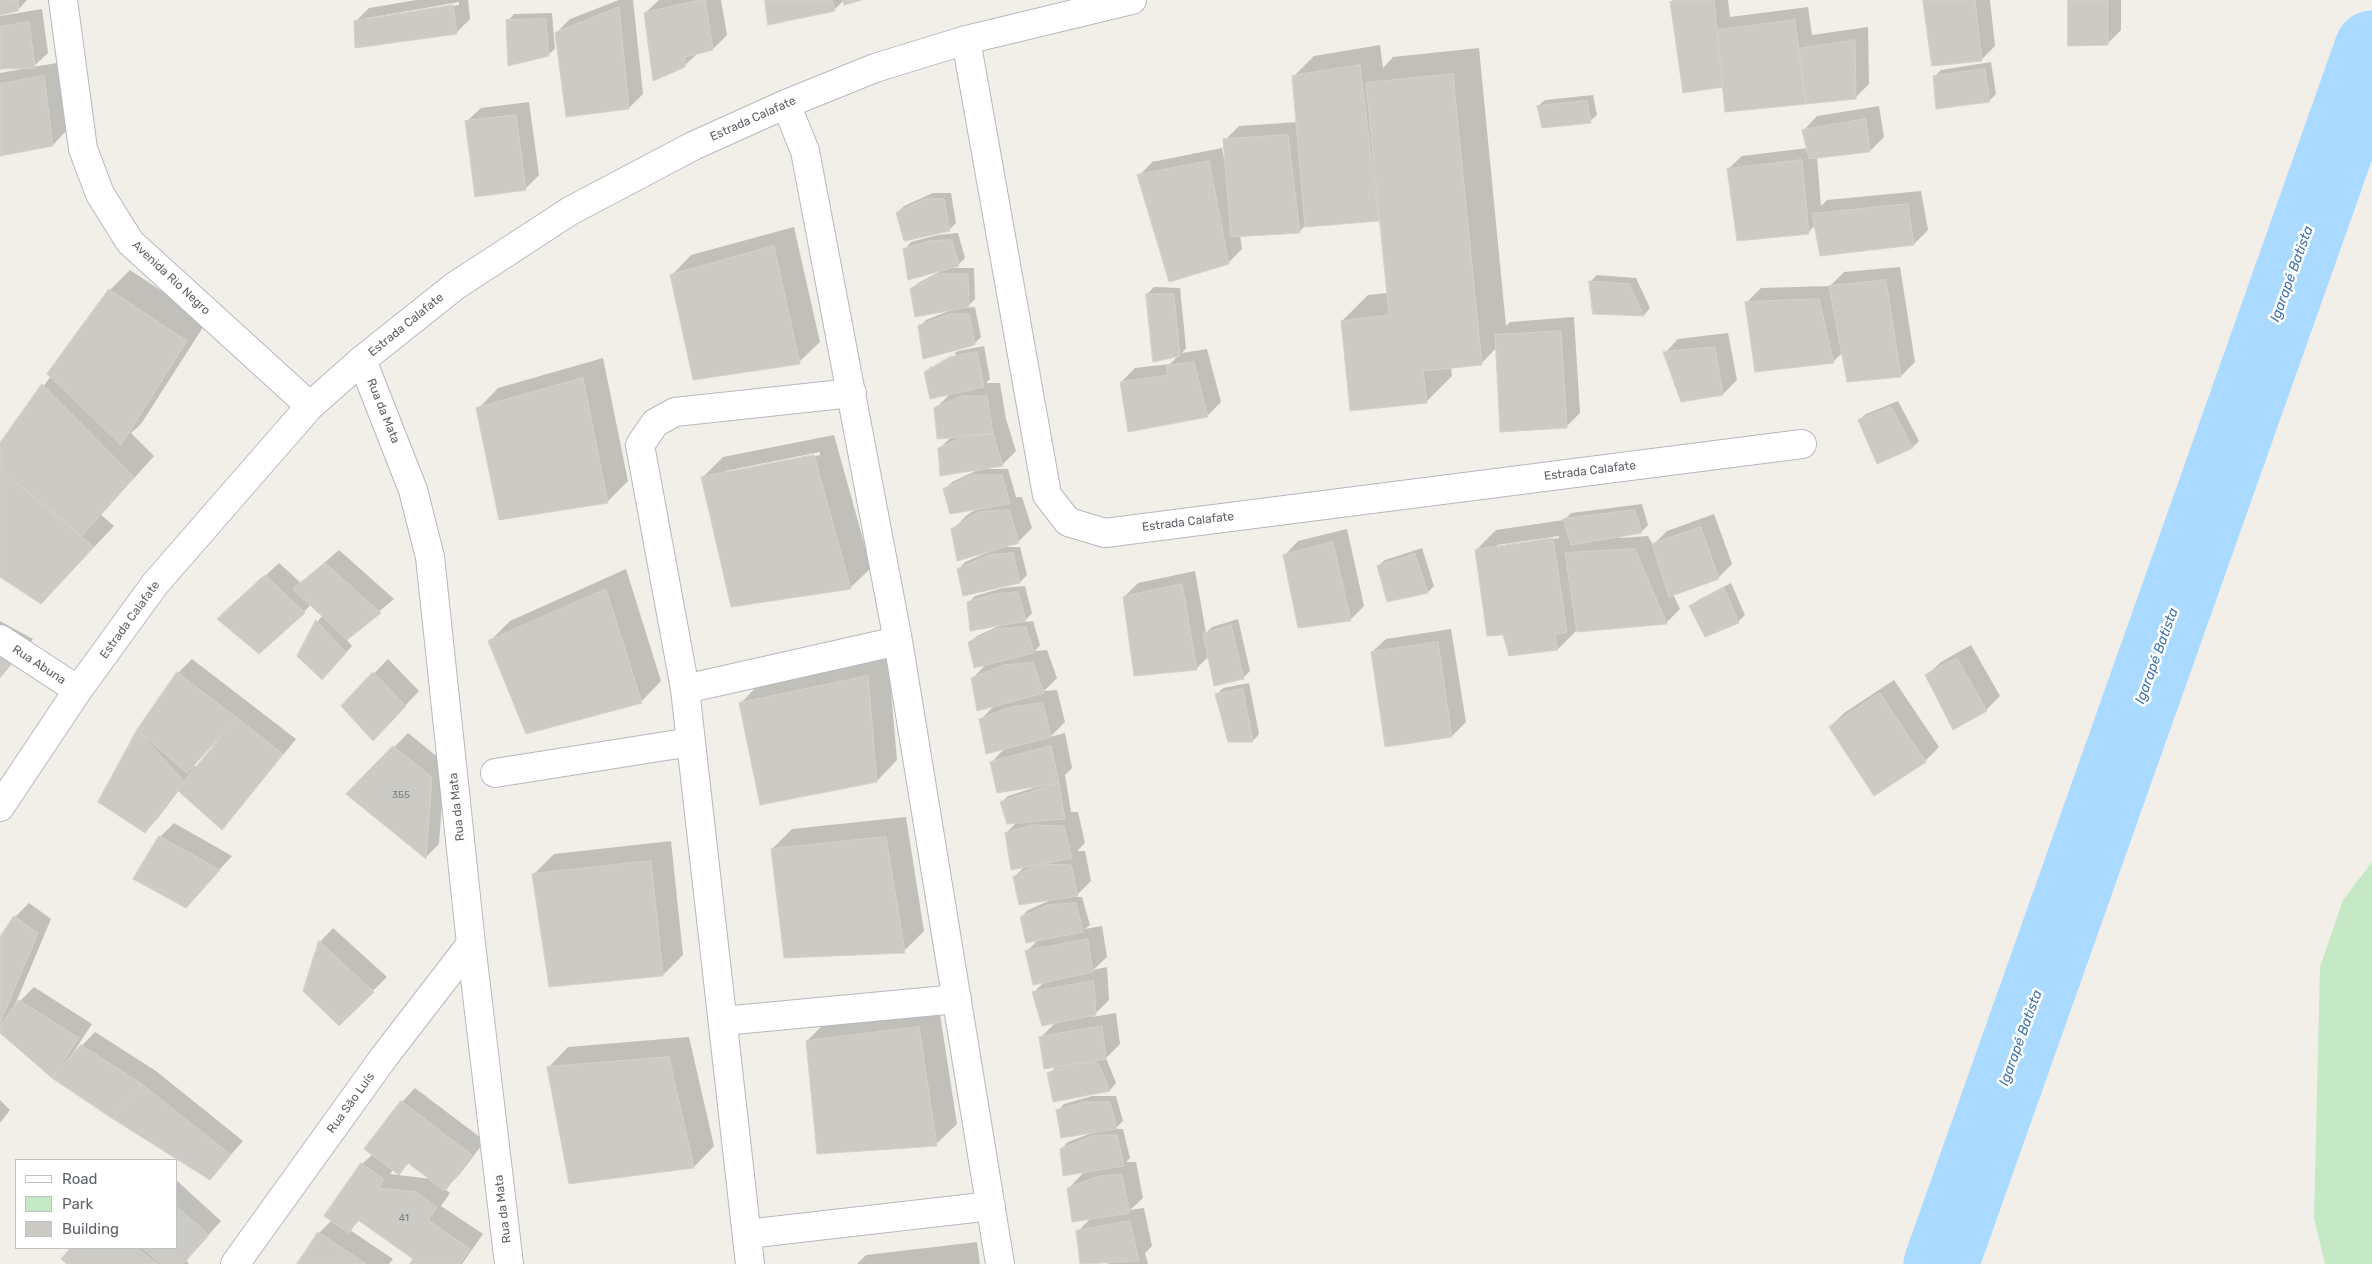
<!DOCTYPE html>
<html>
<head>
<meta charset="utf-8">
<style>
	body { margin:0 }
	#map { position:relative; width:2372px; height:1264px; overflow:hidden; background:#f1efe8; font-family:Rubik,sans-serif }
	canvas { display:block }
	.legend { position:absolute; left:15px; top:1159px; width:162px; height:90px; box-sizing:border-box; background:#fff; border:1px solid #bfc1c3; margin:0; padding:6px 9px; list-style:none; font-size:15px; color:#5f6368 }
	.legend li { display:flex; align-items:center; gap:10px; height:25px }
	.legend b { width:25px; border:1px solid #bfc1c3 }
</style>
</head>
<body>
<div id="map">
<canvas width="2372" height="1264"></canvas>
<ul class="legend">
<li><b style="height:6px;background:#fff"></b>Road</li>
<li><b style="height:14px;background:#c5e8c5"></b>Park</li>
<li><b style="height:14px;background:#cccac5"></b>Building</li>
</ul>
</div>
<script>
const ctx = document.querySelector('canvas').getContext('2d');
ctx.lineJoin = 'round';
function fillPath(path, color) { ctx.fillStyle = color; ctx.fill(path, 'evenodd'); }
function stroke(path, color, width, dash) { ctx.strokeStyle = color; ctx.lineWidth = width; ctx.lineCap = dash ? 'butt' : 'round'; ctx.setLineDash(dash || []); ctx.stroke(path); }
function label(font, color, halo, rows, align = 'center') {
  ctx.font = font + ' Rubik,sans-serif'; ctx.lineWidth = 5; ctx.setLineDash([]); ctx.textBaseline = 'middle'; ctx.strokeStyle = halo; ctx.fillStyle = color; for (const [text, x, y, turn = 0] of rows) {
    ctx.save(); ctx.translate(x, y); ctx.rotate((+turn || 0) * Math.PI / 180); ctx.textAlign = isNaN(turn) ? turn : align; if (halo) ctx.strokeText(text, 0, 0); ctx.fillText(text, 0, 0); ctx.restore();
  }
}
const green = new Path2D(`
	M 2372,862 L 2372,1264 L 2325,1264 L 2314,1218 L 2320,967 L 2343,900 Z`);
const shadow = new Path2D(`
	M 0,0 L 27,0 L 18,10 L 0,13 Z
	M 416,0 L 468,0 L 470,19 L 456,33 L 355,22 L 369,8 ZM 459,2 L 459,5 L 368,20 L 368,18 Z
	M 619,0 L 633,0 L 643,94 L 629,108 L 556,33 L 570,19 Z
	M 659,0 L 721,0 L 727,35 L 713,49 L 698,53 L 684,66 L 645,13 Z
	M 766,0 L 858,0 L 844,0 L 834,10 Z
	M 1673,0 L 1728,0 L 1730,17 L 1808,7 L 1812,35 L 1868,27 L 1869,84 L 1855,98 L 1724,85 L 1671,2 Z
	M 1924,0 L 1990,0 L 1995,46 L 1981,60 Z
	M 2069,0 L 2121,0 L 2121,30 L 2107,44 Z
	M 42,9 L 48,53 L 33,67 L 57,63 L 66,131 L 53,145 L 0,155 L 0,73 L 28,68 L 28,67 L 0,68 L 0,16 Z
	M 552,13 L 555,49 L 548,55 L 508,21 L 514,14 Z
	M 1380,45 L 1383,68 L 1393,57 L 1479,48 L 1506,326 L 1510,322 L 1574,317 L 1580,413 L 1566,427 L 1497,347 L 1481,364 L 1451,367 L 1452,376 L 1426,402 L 1342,321 L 1368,295 L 1388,293 L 1381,218 L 1306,225 L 1299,232 L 1240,235 L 1242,249 L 1228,263 L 1139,176 L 1152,162 L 1222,148 L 1224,158 L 1226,158 L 1225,140 L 1239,126 L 1298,122 L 1294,76 L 1314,56 Z
	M 1991,62 L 1996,94 L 1989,101 L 1934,77 L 1941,70 Z
	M 1593,95 L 1597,115 L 1590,121 L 1538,106 L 1545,100 Z
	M 529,102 L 539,175 L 525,189 L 467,121 L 481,108 Z
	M 1879,106 L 1884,137 L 1870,151 L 1817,157 L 1821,206 L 1827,200 L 1921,191 L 1928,230 L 1914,244 L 1815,225 L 1808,233 L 1728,169 L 1742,156 L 1808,148 L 1804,130 L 1817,116 Z
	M 933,193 L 951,193 L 956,223 L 949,230 L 897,213 L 904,206 Z
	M 794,227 L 820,342 L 799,362 L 671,276 L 691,255 Z
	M 958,233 L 965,258 L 958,265 L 951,268 L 974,268 L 975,299 L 966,308 L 975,307 L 981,337 L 974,344 L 919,327 L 926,320 L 951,310 L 911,290 L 918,283 L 941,271 L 905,249 L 911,242 L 937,235 Z
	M 1900,267 L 1915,362 L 1901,376 L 1848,381 L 1843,352 L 1833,362 L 1747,302 L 1761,288 L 1830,286 L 1844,272 Z
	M 130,270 L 207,321 L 141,424 L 131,433 L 154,456 L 101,515 L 114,526 L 61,582 L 0,575 L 0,443 L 51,376 L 110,290 Z
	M 1597,275 L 1636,278 L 1650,308 L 1644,315 L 1595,313 L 1590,282 Z
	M 1154,287 L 1180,288 L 1186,348 L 1182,353 L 1207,349 L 1221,402 L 1207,416 L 1121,382 L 1135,368 L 1170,364 L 1179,355 L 1155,361 L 1147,294 Z
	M 1728,333 L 1737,380 L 1723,394 L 1665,353 L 1678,339 Z
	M 984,346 L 990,379 L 986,383 L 1000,383 L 1006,419 L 1016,451 L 1003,464 L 983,469 L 1008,469 L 1016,497 L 1022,497 L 1032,528 L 1018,542 L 1001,547 L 1020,547 L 1027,575 L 1020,582 L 964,595 L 959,569 L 965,562 L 986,553 L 953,529 L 967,515 L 978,508 L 945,489 L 952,482 L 980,469 L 939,449 L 951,437 L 935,409 L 951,393 L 926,372 L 931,366 L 931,369 L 956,355 L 955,353 L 931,366 L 958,351 Z
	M 603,358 L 628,481 L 607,502 L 478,409 L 498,388 Z
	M 1898,401 L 1919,441 L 1913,447 L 1859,420 L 1866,414 Z
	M 834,435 L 871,568 L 850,588 L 702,478 L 723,457 ZM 820,452 L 820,455 L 725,474 L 725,471 Z
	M 1642,504 L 1648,525 L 1641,532 L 1620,536 L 1620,538 L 1648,536 L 1653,545 L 1667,531 L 1714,514 L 1732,564 L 1718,578 L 1673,594 L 1680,609 L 1666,623 L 1578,629 L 1558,649 L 1476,550 L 1496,530 L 1564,520 L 1571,513 ZM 1559,536 L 1559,538 L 1497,548 L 1497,545 Z
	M 1347,529 L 1364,606 L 1350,620 L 1285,555 L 1298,541 Z
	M 1422,548 L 1434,586 L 1428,592 L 1378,566 L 1385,560 Z
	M 339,550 L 394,599 L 346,639 L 352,646 L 329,672 L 298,656 L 318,621 L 323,615 L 311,604 L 304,612 L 233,606 L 279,563 L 301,583 Z
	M 626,569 L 661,681 L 641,702 L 489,642 L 510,621 Z
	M 1195,571 L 1206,633 L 1212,627 L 1238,619 L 1250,671 L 1243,678 L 1209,656 L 1196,669 L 1124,597 L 1138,583 Z
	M 1731,583 L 1745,615 L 1738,622 L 1691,606 L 1698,600 Z
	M 1025,586 L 1032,613 L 1024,622 L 1033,621 L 1040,645 L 1035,651 L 1047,650 L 1057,678 L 1044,691 L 1057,690 L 1065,722 L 1050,737 L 1065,733 L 1072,768 L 1065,775 L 1071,812 L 1078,812 L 1085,843 L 1077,851 L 1085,851 L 1091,881 L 1075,897 L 1082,897 L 1090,925 L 1085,929 L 1102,926 L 1107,957 L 1093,970 L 1107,967 L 1109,1000 L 1092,1017 L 1116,1013 L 1120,1044 L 1106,1058 L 1116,1083 L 1110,1090 L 1054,1101 L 1049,1074 L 1057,1066 L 1040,1038 L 1056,1022 L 1033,993 L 1045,981 L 1027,951 L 1038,940 L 1021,917 L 1028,910 L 1053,899 L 1014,877 L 1025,866 L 1006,833 L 1018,821 L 1001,803 L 1008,796 L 1033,788 L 992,762 L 1006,747 L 981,719 L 995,705 L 973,678 L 987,663 L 970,642 L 977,636 L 1001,625 L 968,603 L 975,596 L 1003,588 Z
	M 0,621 L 33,639 L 0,678 Z
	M 1451,629 L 1466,722 L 1452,736 L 1372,652 L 1386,639 Z
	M 1971,645 L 2000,696 L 1986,710 L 1927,675 L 1941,662 Z
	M 888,657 L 897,760 L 877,781 L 740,704 L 760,683 Z
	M 192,659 L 296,739 L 235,814 L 222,828 L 179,790 L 158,818 L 145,832 L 99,802 L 138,731 L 178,673 ZM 217,741 L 218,743 L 197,768 L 194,765 Z
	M 388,659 L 419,691 L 387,725 L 343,706 Z
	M 1894,680 L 1939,747 L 1925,761 L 1830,727 L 1844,713 Z
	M 1249,683 L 1259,734 L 1253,741 L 1216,695 L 1223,688 Z
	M 408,733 L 445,763 L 439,844 L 426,857 L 348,794 Z
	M 906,817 L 924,931 L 904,951 L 772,849 L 792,829 Z
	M 174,823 L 232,856 L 199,892 L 160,837 Z
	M 671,841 L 683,955 L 663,975 L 550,986 L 533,875 L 554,854 Z
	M 29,903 L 51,919 L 14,1007 L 34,987 L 92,1024 L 69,1059 L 95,1032 L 156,1071 L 243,1141 L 210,1178 L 52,1077 L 0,1032 L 0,939 L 15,917 Z
	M 333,928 L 387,977 L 339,1024 L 320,942 Z
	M 939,1008 L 957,1124 L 936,1144 L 807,1041 L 827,1021 Z
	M 689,1037 L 714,1146 L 694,1167 L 548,1068 L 568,1047 Z
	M 415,1088 L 485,1141 L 459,1175 L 445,1189 L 450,1193 L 441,1206 L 483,1234 L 462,1264 L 411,1264 L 415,1258 L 360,1220 L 350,1230 L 393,1259 L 389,1264 L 298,1264 L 319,1233 L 332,1220 L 326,1216 L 362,1164 L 373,1154 L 402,1102 ZM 409,1163 L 432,1179 L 390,1174 L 394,1169 L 399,1173 Z
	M 1092,1096 L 1116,1096 L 1123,1121 L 1115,1129 L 1123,1129 L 1130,1158 L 1126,1162 L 1136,1162 L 1143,1198 L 1130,1210 L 1144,1208 L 1152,1246 L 1145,1253 L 1148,1264 L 1107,1264 L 1114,1261 L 1078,1231 L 1092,1217 L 1069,1188 L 1085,1171 L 1061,1149 L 1068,1142 L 1094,1132 L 1057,1111 L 1064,1104 Z
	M 0,1100 L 10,1110 L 0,1123 Z
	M 176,1180 L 221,1221 L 186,1260 L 189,1264 L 69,1264 L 63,1259 L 72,1248 L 176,1248 Z
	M 977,1242 L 980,1264 L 857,1264 L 866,1255 Z`);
const river = new Path2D(`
	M 1941,1264 L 2372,48`);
const building = new Path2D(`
	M 0,0 L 18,0 L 18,11 L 0,15 Z
	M 700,0 L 705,0 L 713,50 L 685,57 L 685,67 L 653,81 L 644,13 Z
	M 765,0 L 832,0 L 835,11 L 768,25 Z
	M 843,0 L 862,0 L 844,5 Z
	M 1684,0 L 1714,0 L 1723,87 L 1683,93 L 1670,2 Z
	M 1923,0 L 1975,0 L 1982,61 L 1932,66 Z
	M 2068,0 L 2108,0 L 2108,45 L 2068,46 Z
	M 453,5 L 457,34 L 355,48 L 354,21 Z
	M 619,7 L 629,109 L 566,117 L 555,33 Z
	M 546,19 L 549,56 L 508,66 L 506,20 Z
	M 1795,20 L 1806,104 L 1725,112 L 1717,30 Z
	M 29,22 L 35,68 L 0,69 L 0,27 Z
	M 1855,40 L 1856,99 L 1806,104 L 1798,49 Z
	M 1360,65 L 1379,221 L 1305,227 L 1292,76 Z
	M 1985,69 L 1990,102 L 1936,109 L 1933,76 Z
	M 1453,74 L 1482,365 L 1423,371 L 1427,403 L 1350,411 L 1341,321 L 1389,315 L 1366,83 Z
	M 44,76 L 53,146 L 0,156 L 0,84 Z
	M 1587,101 L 1591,123 L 1542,128 L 1537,106 Z
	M 516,115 L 526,190 L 475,197 L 465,121 Z
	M 1866,119 L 1870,152 L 1809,159 L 1802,130 Z
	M 1288,135 L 1300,233 L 1231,237 L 1223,139 Z
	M 1802,160 L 1809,234 L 1737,241 L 1727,169 Z
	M 1209,161 L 1229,264 L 1169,282 L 1137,175 Z
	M 925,199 L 944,199 L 950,231 L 904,241 L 896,213 Z
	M 1908,204 L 1914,245 L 1820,256 L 1812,214 Z
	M 952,240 L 959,266 L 908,280 L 903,249 L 929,241 Z
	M 774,246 L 800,364 L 693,380 L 670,275 Z
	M 939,274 L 968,274 L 969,307 L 915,317 L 910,289 Z
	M 1886,280 L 1901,377 L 1847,382 L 1829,286 Z
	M 1589,281 L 1629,284 L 1644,316 L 1593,314 Z
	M 109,289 L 187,341 L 121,445 L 47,374 Z
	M 1146,294 L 1174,294 L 1180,356 L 1153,362 Z
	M 1819,299 L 1834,363 L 1755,372 L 1745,302 Z
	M 950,314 L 969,314 L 975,345 L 923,359 L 918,326 Z
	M 1561,331 L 1567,428 L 1500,432 L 1495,335 Z
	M 1715,347 L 1723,395 L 1681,402 L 1663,352 Z
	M 977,352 L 984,387 L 930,399 L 924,372 L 950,357 Z
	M 1194,362 L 1208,417 L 1128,432 L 1120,382 L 1168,375 L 1166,366 Z
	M 583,378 L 608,503 L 499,520 L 476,408 Z
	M 42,384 L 134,477 L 82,536 L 0,469 L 0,443 Z
	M 962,396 L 987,396 L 993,434 L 937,439 L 934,408 Z
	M 1891,407 L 1913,448 L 1877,464 L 1858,420 Z
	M 993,434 L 1003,466 L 940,476 L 938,448 L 968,435 Z
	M 814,455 L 851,589 L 731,607 L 701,477 Z
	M 0,469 L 94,547 L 41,604 L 0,577 Z
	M 972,475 L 1002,475 L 1010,504 L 950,514 L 943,489 Z
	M 1009,510 L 1019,543 L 957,561 L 951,529 L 978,512 Z
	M 1635,510 L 1642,533 L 1571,545 L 1563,519 Z
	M 1701,527 L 1719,579 L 1669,597 L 1652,544 Z
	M 1553,538 L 1567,632 L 1555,635 L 1558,650 L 1509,656 L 1503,635 L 1487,636 L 1475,550 Z
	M 1333,542 L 1351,621 L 1298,628 L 1283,555 Z
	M 1635,549 L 1667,624 L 1577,632 L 1565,553 Z
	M 1013,553 L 1020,583 L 963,596 L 957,569 L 989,555 Z
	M 1415,554 L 1428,593 L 1387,602 L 1377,566 Z
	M 325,563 L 381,613 L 347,640 L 293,589 Z
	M 265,575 L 305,613 L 259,654 L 217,619 Z
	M 1182,584 L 1197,670 L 1134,676 L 1123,597 Z
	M 1724,588 L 1739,623 L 1705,637 L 1689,606 Z
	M 606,589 L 642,703 L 526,734 L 488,641 Z
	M 1018,592 L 1026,621 L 970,631 L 967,602 L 996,594 Z
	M 316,620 L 346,653 L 322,680 L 297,656 Z
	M 1231,625 L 1244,679 L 1214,686 L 1203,634 Z
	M 1026,627 L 1034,653 L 974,668 L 968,642 L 997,629 Z
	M 1438,642 L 1452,737 L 1385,747 L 1371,652 Z
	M 0,652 L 14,660 L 0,676 Z
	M 1957,658 L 1987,711 L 1953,730 L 1925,675 Z
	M 1033,663 L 1044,693 L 977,711 L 971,678 L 1004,665 Z
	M 177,672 L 237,718 L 187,773 L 137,730 Z
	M 373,672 L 406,706 L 373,741 L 341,706 Z
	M 868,676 L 877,782 L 760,805 L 739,703 Z
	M 1243,689 L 1253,742 L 1228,742 L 1215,694 Z
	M 1880,693 L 1926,762 L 1874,796 L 1829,727 Z
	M 1043,703 L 1051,737 L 986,754 L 979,719 L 1011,707 Z
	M 237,718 L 283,754 L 222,830 L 177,790 Z
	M 137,730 L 184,781 L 145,833 L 98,802 Z
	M 393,746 L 432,777 L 426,859 L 346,794 Z
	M 1051,746 L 1059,783 L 997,793 L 990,762 Z
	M 1059,783 L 1065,819 L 1007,824 L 1000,802 Z
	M 1033,825 L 1064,826 L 1072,858 L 1011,870 L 1005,833 Z
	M 159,836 L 220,870 L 186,908 L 133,879 Z
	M 886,837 L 905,953 L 784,958 L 771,849 Z
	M 651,861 L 663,976 L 549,987 L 532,874 Z
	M 1040,864 L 1071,865 L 1078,896 L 1019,905 L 1013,877 Z
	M 1076,903 L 1083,932 L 1026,943 L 1020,917 L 1048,905 Z
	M 14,916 L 38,933 L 0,1023 L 0,937 Z
	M 1088,939 L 1093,972 L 1033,985 L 1025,951 Z
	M 319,941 L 374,992 L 339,1026 L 303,991 Z
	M 1094,981 L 1096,1015 L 1042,1026 L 1032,992 Z
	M 19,1000 L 79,1038 L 52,1078 L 0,1033 L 0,1026 Z
	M 1102,1026 L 1106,1059 L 1044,1069 L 1039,1037 Z
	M 919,1027 L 937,1146 L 817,1154 L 806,1041 Z
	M 81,1045 L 142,1084 L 113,1119 L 52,1078 Z
	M 669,1057 L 694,1168 L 569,1184 L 547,1067 Z
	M 1077,1063 L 1098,1063 L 1110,1091 L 1053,1102 L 1047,1073 Z
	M 142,1084 L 231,1155 L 210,1180 L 113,1119 Z
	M 401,1101 L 472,1155 L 445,1191 L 408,1163 L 399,1175 L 364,1149 Z
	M 1085,1102 L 1110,1102 L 1117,1129 L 1061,1138 L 1056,1110 Z
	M 1117,1135 L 1124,1166 L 1063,1176 L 1060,1149 L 1093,1136 Z
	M 361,1163 L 384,1179 L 378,1188 L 416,1192 L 437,1207 L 428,1220 L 470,1249 L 459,1264 L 409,1264 L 413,1259 L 358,1220 L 349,1233 L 324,1216 Z
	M 1122,1175 L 1130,1213 L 1072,1222 L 1067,1188 L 1099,1176 Z
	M 176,1206 L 209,1235 L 183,1264 L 161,1264 L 143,1248 L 176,1248 Z
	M 1130,1221 L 1139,1261 L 1080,1264 L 1076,1231 Z
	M 318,1232 L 366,1264 L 297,1264 Z
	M 71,1248 L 136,1248 L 158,1264 L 67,1264 L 61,1259 Z`);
const minor = new Path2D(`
	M 63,0 L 83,149 L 100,194 L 130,242 L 310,406
	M 966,40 L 1047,495 L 1068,522 L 1105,533 L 1802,444
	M 786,104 L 805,151 L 898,641 L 1000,1264
	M 362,360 L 413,490 L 430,557 L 471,944 L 509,1264
	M 0,639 L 78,690
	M 685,689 L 898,641
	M 495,773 L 691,742
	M 0,807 L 78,690 L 155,584 L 310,406 L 362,360 L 455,286 L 570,211 L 693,146 L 786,104 L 875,68 L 966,40 L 1132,0
	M 723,1021 L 957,999
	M 747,1234 L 991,1206
	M 235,1264 L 384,1057 L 471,944
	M 750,1264 L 685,689 L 640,445 L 655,423 L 675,412 L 852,393`);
const numberNames = [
	["355",401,795],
	["41",404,1218]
];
const streetNames = [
	["Estrada Calafate",753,119,-24],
	["Avenida Rio Negro",171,278,43],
	["Estrada Calafate",406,325,-39],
	["Rua da Mata",383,411,68],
	["Estrada Calafate",1590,471,-7],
	["Estrada Calafate",1188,522,-7],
	["Estrada Calafate",130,620,-54],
	["Rua Abuna",39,665,33],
	["Rua da Mata",457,807,-96],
	["Rua São Luís",351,1103,-54],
	["Rua da Mata",503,1209,-97]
];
const waterNames = [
	["Igarapé Batista",2292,274,-70],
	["Igarapé Batista",2157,656,-70],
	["Igarapé Batista",2021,1038,-70]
];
fillPath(green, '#c5e8c5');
fillPath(shadow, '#0003');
stroke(river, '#aadaff', 75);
fillPath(building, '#cccac5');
stroke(building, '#d6d1c6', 1);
stroke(minor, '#b5b8bc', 30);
stroke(minor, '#fff', 28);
label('10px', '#7a7d7f', null, numberNames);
label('12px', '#5f6368', '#fff', streetNames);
label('italic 14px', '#4174aa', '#fff', waterNames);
</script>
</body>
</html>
